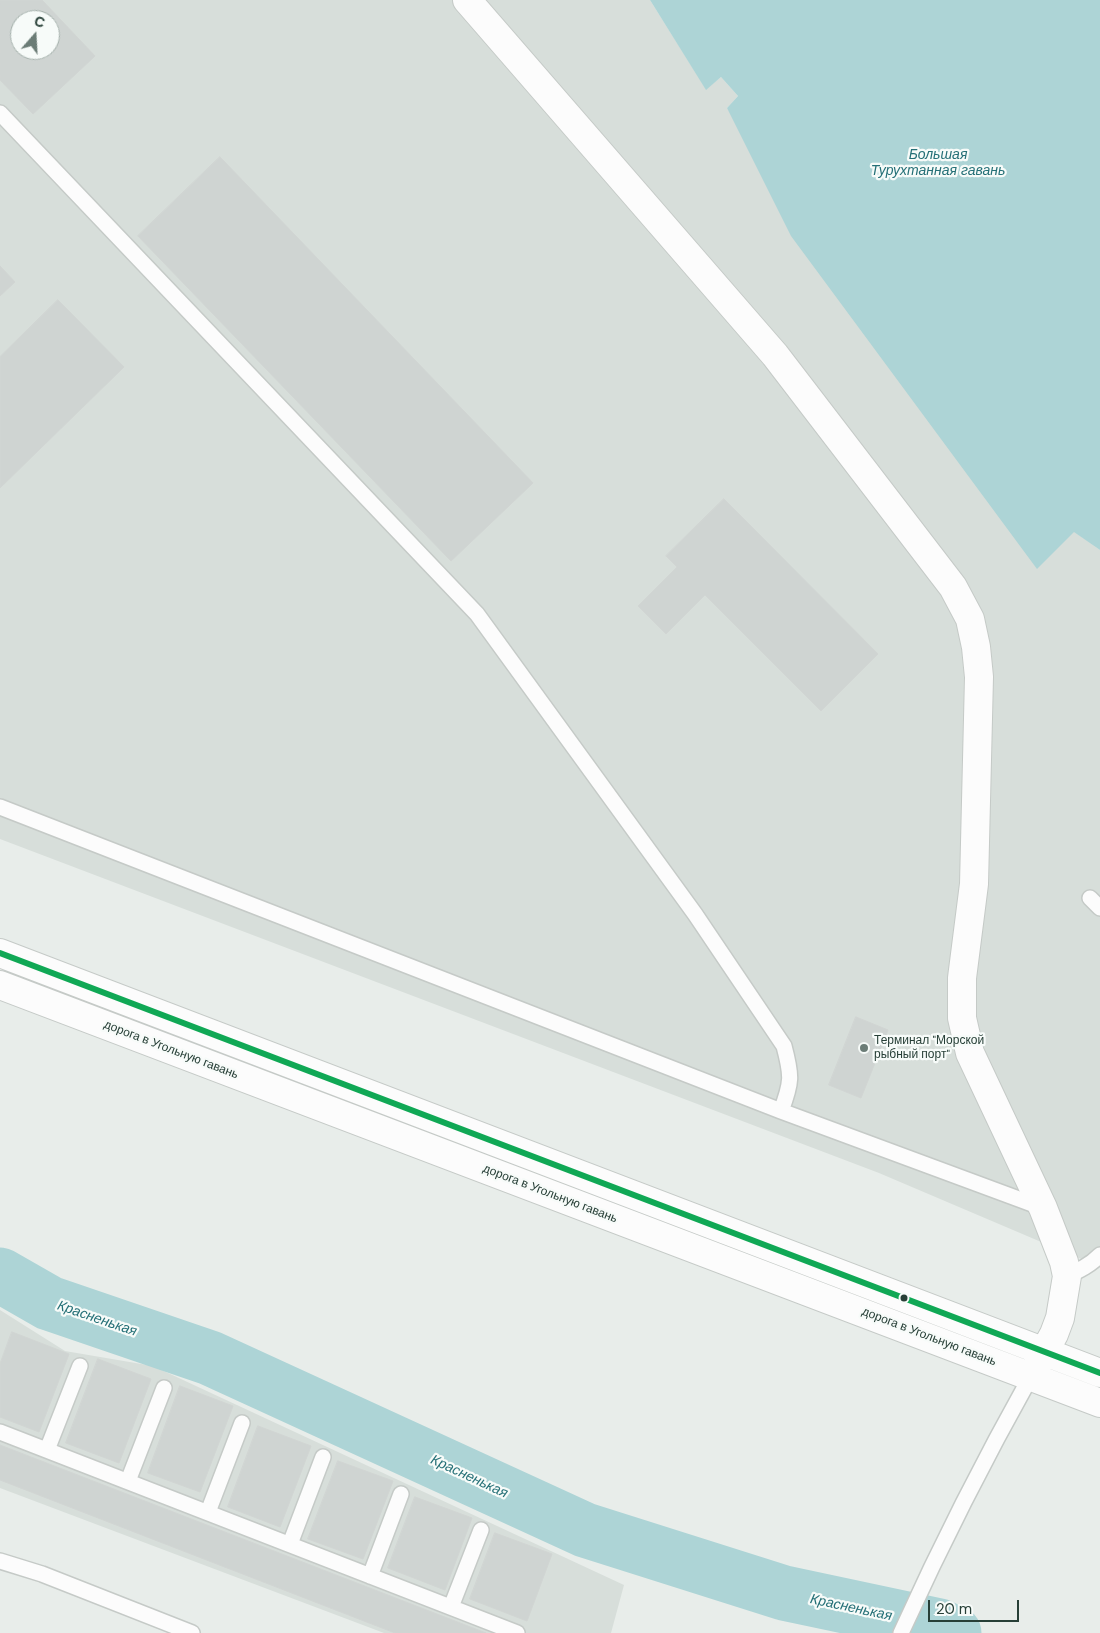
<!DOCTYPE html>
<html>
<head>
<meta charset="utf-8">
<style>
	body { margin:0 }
	#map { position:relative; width:1100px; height:1633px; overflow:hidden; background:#e8edea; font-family:"DM Sans",sans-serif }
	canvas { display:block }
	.north { position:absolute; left:10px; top:10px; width:50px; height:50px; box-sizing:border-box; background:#f7fbf9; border:1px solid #a4b0ab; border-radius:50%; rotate:19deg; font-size:14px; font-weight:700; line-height:20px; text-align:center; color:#273f37 }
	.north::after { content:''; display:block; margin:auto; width:18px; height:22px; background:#6b7c76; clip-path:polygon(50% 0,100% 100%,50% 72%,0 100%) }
	.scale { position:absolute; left:928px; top:1600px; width:91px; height:22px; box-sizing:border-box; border:2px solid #273f37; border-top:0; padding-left:6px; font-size:15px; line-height:18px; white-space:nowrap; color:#273f37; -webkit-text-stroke:4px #f7fbf9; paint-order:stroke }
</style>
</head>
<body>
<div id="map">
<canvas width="1100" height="1633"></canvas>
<div class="north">С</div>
<div class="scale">20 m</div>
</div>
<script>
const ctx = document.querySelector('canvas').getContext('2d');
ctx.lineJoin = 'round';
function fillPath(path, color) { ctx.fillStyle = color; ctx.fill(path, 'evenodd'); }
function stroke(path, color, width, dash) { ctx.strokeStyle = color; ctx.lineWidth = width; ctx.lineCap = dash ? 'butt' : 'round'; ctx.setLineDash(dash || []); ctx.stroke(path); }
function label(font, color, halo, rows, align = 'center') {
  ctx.font = font + ' "DM Sans",sans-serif'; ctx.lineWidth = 4.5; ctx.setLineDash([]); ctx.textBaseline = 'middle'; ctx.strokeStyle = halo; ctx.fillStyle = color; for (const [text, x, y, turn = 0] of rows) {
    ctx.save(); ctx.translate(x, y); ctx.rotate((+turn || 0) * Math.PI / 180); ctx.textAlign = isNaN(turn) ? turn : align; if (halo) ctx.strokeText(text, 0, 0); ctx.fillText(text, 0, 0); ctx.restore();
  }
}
const built = new Path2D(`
	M 0,0 L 650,0 L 706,89 L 721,77 L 738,96 L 727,108 L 1037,568 L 1074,531 L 1100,550 L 1100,1267 L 879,1173 L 0,839 ZM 20,20 L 50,20 L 50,50 L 20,50 Z
	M 0,1310 L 65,1351 L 153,1366 L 624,1585 L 611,1633 L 384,1633 L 0,1488 Z`);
const water = new Path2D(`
	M 650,0 L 1100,0 L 1100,550 L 1074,532 L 1037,569 L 791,236 L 727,108 L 738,96 L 721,77 L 706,90 Z`);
const river = new Path2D(`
	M 0,1275 L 49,1303 L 210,1358 L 585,1530 L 784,1593 L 939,1626 L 954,1633`);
const building = new Path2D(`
	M 0,0 L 42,0 L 95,56 L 33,114 L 0,80 ZM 20,20 L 50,20 L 50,50 L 20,50 Z
	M 220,157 L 533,483 L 451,561 L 138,236 Z
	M 0,266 L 15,282 L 0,296 Z
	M 58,300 L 124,367 L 0,488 L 0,357 Z
	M 724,499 L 878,654 L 821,711 L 705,595 L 666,634 L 638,606 L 677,567 L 666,556 Z
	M 856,1017 L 888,1030 L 861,1098 L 829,1085 Z
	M 12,1332 L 69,1354 L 39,1432 L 0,1417 L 0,1364 Z
	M 98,1359 L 151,1379 L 119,1463 L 66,1443 Z
	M 180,1386 L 233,1406 L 200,1492 L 148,1473 Z
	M 258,1426 L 311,1446 L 280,1527 L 228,1507 Z
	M 0,1445 L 486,1633 L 395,1633 L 0,1480 Z
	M 338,1461 L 393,1481 L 363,1559 L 308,1539 Z
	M 415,1497 L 472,1518 L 445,1590 L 388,1568 Z
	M 495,1533 L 552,1554 L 527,1621 L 470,1599 Z`);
const lane = new Path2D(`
	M 0,113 L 477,614 L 695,914 L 784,1046 C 792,1076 792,1082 781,1111
	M 0,807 L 781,1111 L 1043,1208
	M 1090,898 L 1100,908
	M 1067,1276 C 1080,1270 1090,1265 1100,1255
	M 0,1432 L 517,1633
	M 47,1450 L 80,1366
	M 128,1481 L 164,1388
	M 208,1512 L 242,1423
	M 290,1544 L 323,1457
	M 0,1561 L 42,1574 L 192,1633
	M 370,1576 L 401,1494
	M 451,1607 L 481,1530
	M 901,1633 C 941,1545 984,1460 1031,1376`);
const street = new Path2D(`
	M 467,0 L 775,355 L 953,587 L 970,619 L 976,647 L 979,677 L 974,884 L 962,978 L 962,1018 L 970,1053 L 1043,1208 L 1064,1262 L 1067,1276 L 1060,1318 L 1054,1334 L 1031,1376
	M 0,953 L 1100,1373
	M 0,985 L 1100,1403`);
const bus1 = new Path2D(`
	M 0,953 L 1100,1373`);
const markers = [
	[864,1048,5,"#6b7c76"],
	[904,1298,4.5,"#273f37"]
];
const poiNames = [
	["Терминал \"Морской",874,1041],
	["рыбный порт\"",874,1055]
];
const streetNames = [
	["дорога в Угольную гавань",171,1050,21],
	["дорога в Угольную гавань",550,1194,21],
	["дорога в Угольную гавань",929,1337,21]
];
const waterNames = [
	["Большая",938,155],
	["Турухтанная гавань",938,171],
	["Красненькая",97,1319,19],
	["Красненькая",469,1477,25],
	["Красненькая",851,1608,12]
];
fillPath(built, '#d7deda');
fillPath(water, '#add4d6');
stroke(river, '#add4d6', 55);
fillPath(building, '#cfd4d2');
stroke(building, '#d1d5d3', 1);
stroke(lane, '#c5cac7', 18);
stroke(street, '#c5cac7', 30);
stroke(lane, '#fcfcfc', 15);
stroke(street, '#fcfcfc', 28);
stroke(bus1, '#10a855', 6);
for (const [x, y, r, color] of markers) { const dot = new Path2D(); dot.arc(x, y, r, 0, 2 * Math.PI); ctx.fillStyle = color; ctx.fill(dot); stroke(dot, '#f7fbf9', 2); }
label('12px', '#273f37', '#f7fbf9', poiNames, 'left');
label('12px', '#273f37', '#f7fbf9', streetNames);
label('italic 14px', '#257077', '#f7fbf9', waterNames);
</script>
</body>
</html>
